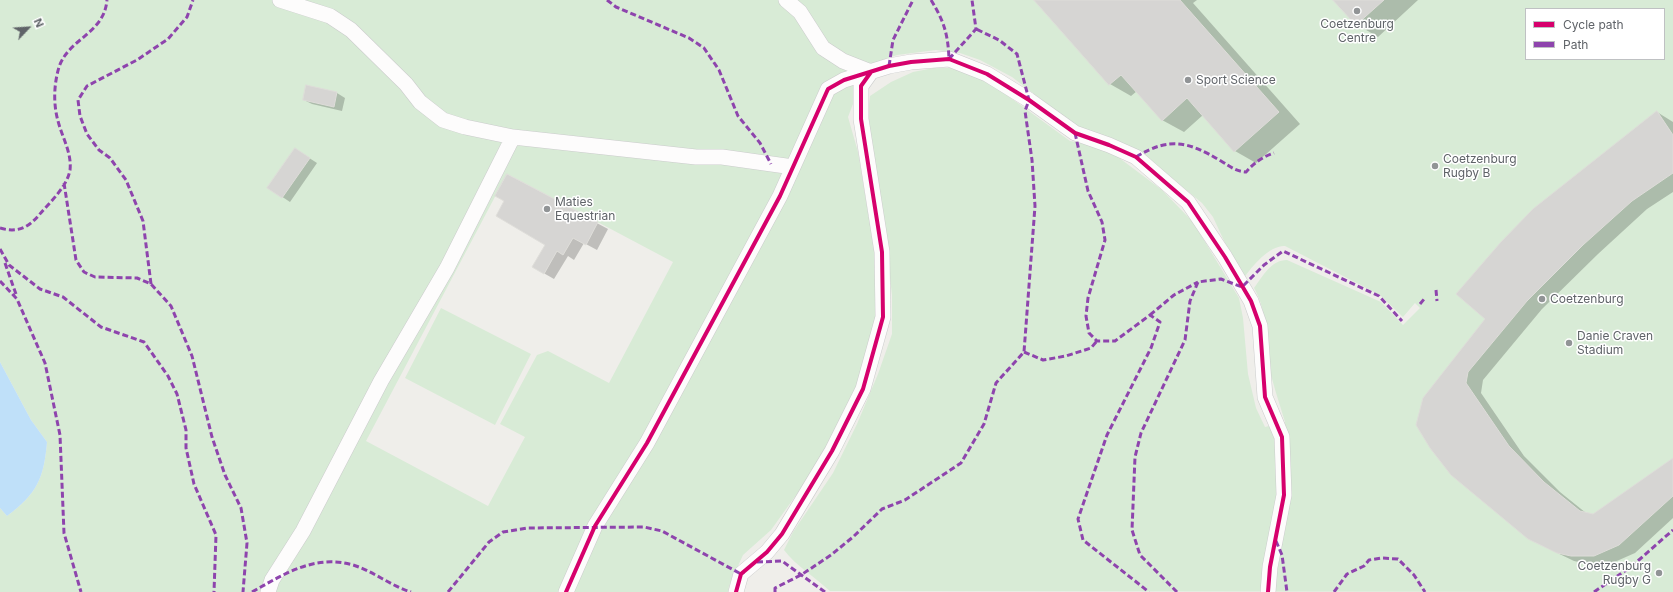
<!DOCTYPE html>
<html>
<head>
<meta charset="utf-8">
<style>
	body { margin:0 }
	#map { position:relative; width:1673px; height:592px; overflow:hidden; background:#efeeea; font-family:Inter,sans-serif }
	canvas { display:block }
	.legend { position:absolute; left:1525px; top:8px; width:140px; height:52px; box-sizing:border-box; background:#fff; border:1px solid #bfc1c3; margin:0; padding:5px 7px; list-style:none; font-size:12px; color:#5f6368 }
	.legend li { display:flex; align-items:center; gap:8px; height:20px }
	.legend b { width:20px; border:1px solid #bfc1c3 }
	.north { position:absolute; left:8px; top:8px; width:40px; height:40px; -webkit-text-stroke:3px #fff; paint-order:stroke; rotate:65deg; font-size:11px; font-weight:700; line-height:16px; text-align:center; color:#5f6368 }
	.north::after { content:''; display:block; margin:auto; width:14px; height:18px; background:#5f6368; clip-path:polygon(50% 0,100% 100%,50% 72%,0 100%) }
</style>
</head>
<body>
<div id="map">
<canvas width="1673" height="592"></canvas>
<ul class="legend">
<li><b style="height:5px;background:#d6006c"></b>Cycle path</li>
<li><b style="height:5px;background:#8e44ad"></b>Path</li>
</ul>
<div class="north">N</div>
</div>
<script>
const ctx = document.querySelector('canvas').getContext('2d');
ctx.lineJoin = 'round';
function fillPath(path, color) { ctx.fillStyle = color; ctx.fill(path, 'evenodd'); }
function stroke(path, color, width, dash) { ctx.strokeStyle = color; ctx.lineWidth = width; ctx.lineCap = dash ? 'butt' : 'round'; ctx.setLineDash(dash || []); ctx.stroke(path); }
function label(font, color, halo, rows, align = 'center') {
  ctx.font = font + ' Inter,sans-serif'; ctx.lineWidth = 3; ctx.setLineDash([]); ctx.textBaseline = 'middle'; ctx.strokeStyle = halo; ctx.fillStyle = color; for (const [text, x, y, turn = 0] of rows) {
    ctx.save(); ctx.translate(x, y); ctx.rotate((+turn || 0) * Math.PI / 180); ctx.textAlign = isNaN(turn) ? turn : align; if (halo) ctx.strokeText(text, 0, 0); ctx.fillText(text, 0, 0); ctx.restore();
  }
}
const green = new Path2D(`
	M 0,0 L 1673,0 L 1673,592 L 830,591 C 815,577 796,566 784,550 L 793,532 L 833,473 L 857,424 L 878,374 L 892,334 L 892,295 L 882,208 L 867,121 L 870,96 L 891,82 L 913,72 L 934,68 L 953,68 L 982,77 L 1070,141 L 1094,145 L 1118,157 L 1162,190 L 1193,222 L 1239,298 L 1243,318 L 1248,374 L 1256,408 L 1265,427 L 1285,422 C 1279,402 1272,382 1268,362 C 1264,335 1268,312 1254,288 C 1263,276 1271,260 1287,260 L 1381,302 L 1403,325 L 1420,308 L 1415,303 L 1403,317 L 1380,295 L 1285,246 C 1270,245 1252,266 1244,278 L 1231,256 L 1213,217 L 1202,203 L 1185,189 L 1081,130 L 1012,77 L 980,60 L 960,53 L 936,50 L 897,55 L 868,65 L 848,117 L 858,152 L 877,267 L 876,333 L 862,374 L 838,428 L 799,491 L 771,530 L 743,555 L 729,586 L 728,592 L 0,592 L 0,508 L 7,516 C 37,494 44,478 47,442 L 31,420 L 0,362 ZM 1526,9 L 1664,9 L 1664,59 L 1526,59 ZM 507,174 L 673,262 L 609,383 L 548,351 L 537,355 L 500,424 L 525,437 L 488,506 L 366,441 Z
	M 441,308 L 531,354 L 495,425 L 405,378 Z`);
const water = new Path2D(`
	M 0,362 L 31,420 L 47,442 C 44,478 37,494 7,516 L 0,508 Z`);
const shadow = new Path2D(`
	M 1036,0 L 1197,0 L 1193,3 L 1300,124 L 1256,163 L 1235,151 L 1203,115 L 1184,132 L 1162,120 L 1137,91 L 1131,96 L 1110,84 Z
	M 1334,0 L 1418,0 L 1378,37 L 1356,24 Z
	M 307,86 L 337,93 L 345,98 L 342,111 L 312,104 L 304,100 Z
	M 1657,112 L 1673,122 L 1673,192 L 1647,209 L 1598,254 L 1542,309 L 1483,380 L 1481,393 L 1524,456 L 1560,492 L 1586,513 L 1594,515 L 1673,459 L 1673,518 L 1635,553 L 1610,564 L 1588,564 L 1574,561 L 1545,547 L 1417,424 Z
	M 303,154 L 317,163 L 290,202 L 269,188 Z
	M 507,175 L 608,229 L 597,250 L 584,243 L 574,260 L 568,256 L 554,279 L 533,267 L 546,244 L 506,201 Z`);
const building = new Path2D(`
	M 1034,0 L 1180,0 L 1279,112 L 1234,152 L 1187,98 L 1162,121 L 1121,75 L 1109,85 Z
	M 1333,0 L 1384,0 L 1356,25 Z
	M 306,85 L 337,92 L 334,107 L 303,100 Z
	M 1657,111 L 1673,135 L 1673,173 L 1632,201 L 1583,245 L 1527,301 L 1468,372 L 1466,383 L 1509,446 L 1544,482 L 1580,511 L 1593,514 L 1673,458 L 1673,496 L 1619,545 L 1594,556 L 1571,556 L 1557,553 L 1528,539 L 1451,475 L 1430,448 L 1416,425 L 1423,398 L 1485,319 L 1456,294 L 1501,242 L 1533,209 Z
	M 295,148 L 310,158 L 282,198 L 267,188 Z
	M 507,174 L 598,222 L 586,245 L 573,238 L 563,255 L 557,251 L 544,274 L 532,267 L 545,245 L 496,216 L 504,201 L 495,196 Z`);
const minor = new Path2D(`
	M 280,0 L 330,16 L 351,30 L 406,84 L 420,102 L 443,120 L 465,127 L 513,137 L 696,157 L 722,157 L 793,167
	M 786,0 L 800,12 L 823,48 L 843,61 L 871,72
	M 268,592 L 272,580 L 303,531 L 381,381 L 447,268 L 513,137
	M 566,592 L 595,526 L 647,443 L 780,196 L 828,89 L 844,80 L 889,66 L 911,62 L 949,59 L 987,74 L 1029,100 L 1075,133 L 1109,145 L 1136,157 L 1188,202 L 1225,257 L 1251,301 L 1260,326 L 1265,397 L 1282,437 L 1284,495 L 1270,567 L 1268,592
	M 736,592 L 741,574 L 767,552 L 782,534 L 832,451 L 863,389 L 883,317 L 882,252 L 861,119 L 861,86 L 871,72`);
const quiet = new Path2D(`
	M 607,0 L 616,7 L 689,38 L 704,48 L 719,70 L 738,116 L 760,143 L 771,164
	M 931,0 C 944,21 948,34 949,59
	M 949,59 L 976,29 L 972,0
	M 889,66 L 893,40 L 913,0
	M 1075,133 L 1088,191 L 1102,222 L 1105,240 L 1088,298 L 1086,316 L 1089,333 L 1097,341 L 1115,341 L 1150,315 L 1160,322 L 1151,348 L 1107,435 L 1078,519 L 1083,540 L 1149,592
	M 1136,157 C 1170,136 1189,142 1221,161 C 1231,167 1235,171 1246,172 C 1254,163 1262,157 1274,153
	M 64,183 L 76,260 L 84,272 L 95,277 L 137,278 L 151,284 L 171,306 L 192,356 L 212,437 L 225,475 L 241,508 L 247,543 L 243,592
	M 0,228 C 17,233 28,228 39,215 C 50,202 67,187 70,170 C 72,153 62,137 58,121 C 53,103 54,84 59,67 C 69,38 104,34 107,0
	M 0,249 L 9,265 L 40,289 L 63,297 L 101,327 L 144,342 L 168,376 L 177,394 L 186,430 L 186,448 L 194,484 L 216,535 L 214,592
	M 5,263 L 17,297
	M 0,281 L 17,299 L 45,363 L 60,435 L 64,533 L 81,592
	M 151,284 L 143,221 L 126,180 L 110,158 L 99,150 L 87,134 L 80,116 L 78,100 L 87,86 L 137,60 L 168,39 L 187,17 L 193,0
	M 1436,290 L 1437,301
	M 1420,304 L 1425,298
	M 1150,315 L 1174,295 L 1198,282
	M 1024,352 L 1043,360 L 1066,356 L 1091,348 L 1097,341
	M 1276,541 L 1282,555 L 1287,592
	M 757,562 L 782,561 L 825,592
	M 252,592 C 284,574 315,554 353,565 C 373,571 391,586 411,592
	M 448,592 L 489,542 L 503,532 L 527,528 L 644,527 L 662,531 L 741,574 L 744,572
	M 775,592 L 775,588 L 801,575 L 831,555 L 853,537 L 882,509 L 905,500 L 961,463 L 984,424 L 996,383 L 1024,352 L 1035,206 L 1032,160 L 1025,111 L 1029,100 L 1017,54 L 999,40 L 976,29
	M 1177,592 L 1140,555 L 1132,530 L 1135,457 L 1141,433 L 1185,340 L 1190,301 L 1198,282 L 1221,279 L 1242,287 L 1264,265 L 1283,251 L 1379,296 L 1402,321
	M 1334,592 L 1347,574 L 1364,566 L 1369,560 L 1381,558 L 1398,559 L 1414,575 L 1425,592
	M 1594,592 L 1632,566 L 1673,530`);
const cycleway = new Path2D(`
	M 566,592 L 595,526 L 647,443 L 780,196 L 828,89 L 844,80 L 889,66 L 911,62 L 949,59 L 987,74 L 1029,100 L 1075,133 L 1109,145 L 1136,157 L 1188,202 L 1225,257 L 1251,301 L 1260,326 L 1265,397 L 1282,437 L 1284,495 L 1270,567 L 1268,592
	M 736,592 L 741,574 L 767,552 L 782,534 L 832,451 L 863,389 L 883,317 L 882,252 L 861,119 L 861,86 L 871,72`);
const markers = [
	[1357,11,4,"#919496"],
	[1188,80,4,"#919496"],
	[1435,166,4,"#919496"],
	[547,209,4,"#919496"],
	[1542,299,4,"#919496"],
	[1569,343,4,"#919496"],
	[1659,573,4,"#919496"]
];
const poiNames = [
	["Coetzenburg",1357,24,"center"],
	["Centre",1357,38,"center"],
	["Sport Science",1196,80],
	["Coetzenburg",1443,159],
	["Rugby B",1443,173],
	["Maties",555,202],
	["Equestrian",555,216],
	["Coetzenburg",1550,299],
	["Danie Craven",1577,336],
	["Stadium",1577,350],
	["Coetzenburg",1651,566,"right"],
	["Rugby G",1651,580,"right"]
];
fillPath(green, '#d8ebd6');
fillPath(water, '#bfe0f9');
fillPath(shadow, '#0003');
fillPath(building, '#d6d5d3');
stroke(building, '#deddd9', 1);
stroke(minor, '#cbcccc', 16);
stroke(minor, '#fdfcfc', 15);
stroke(quiet, '#8e44ad', 3, [6, 3]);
stroke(cycleway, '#d6006c', 4);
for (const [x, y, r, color] of markers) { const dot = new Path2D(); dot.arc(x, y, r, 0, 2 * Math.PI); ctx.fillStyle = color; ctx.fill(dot); stroke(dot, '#fff', 1.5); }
label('12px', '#5f6368', '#fff', poiNames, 'left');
</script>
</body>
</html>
